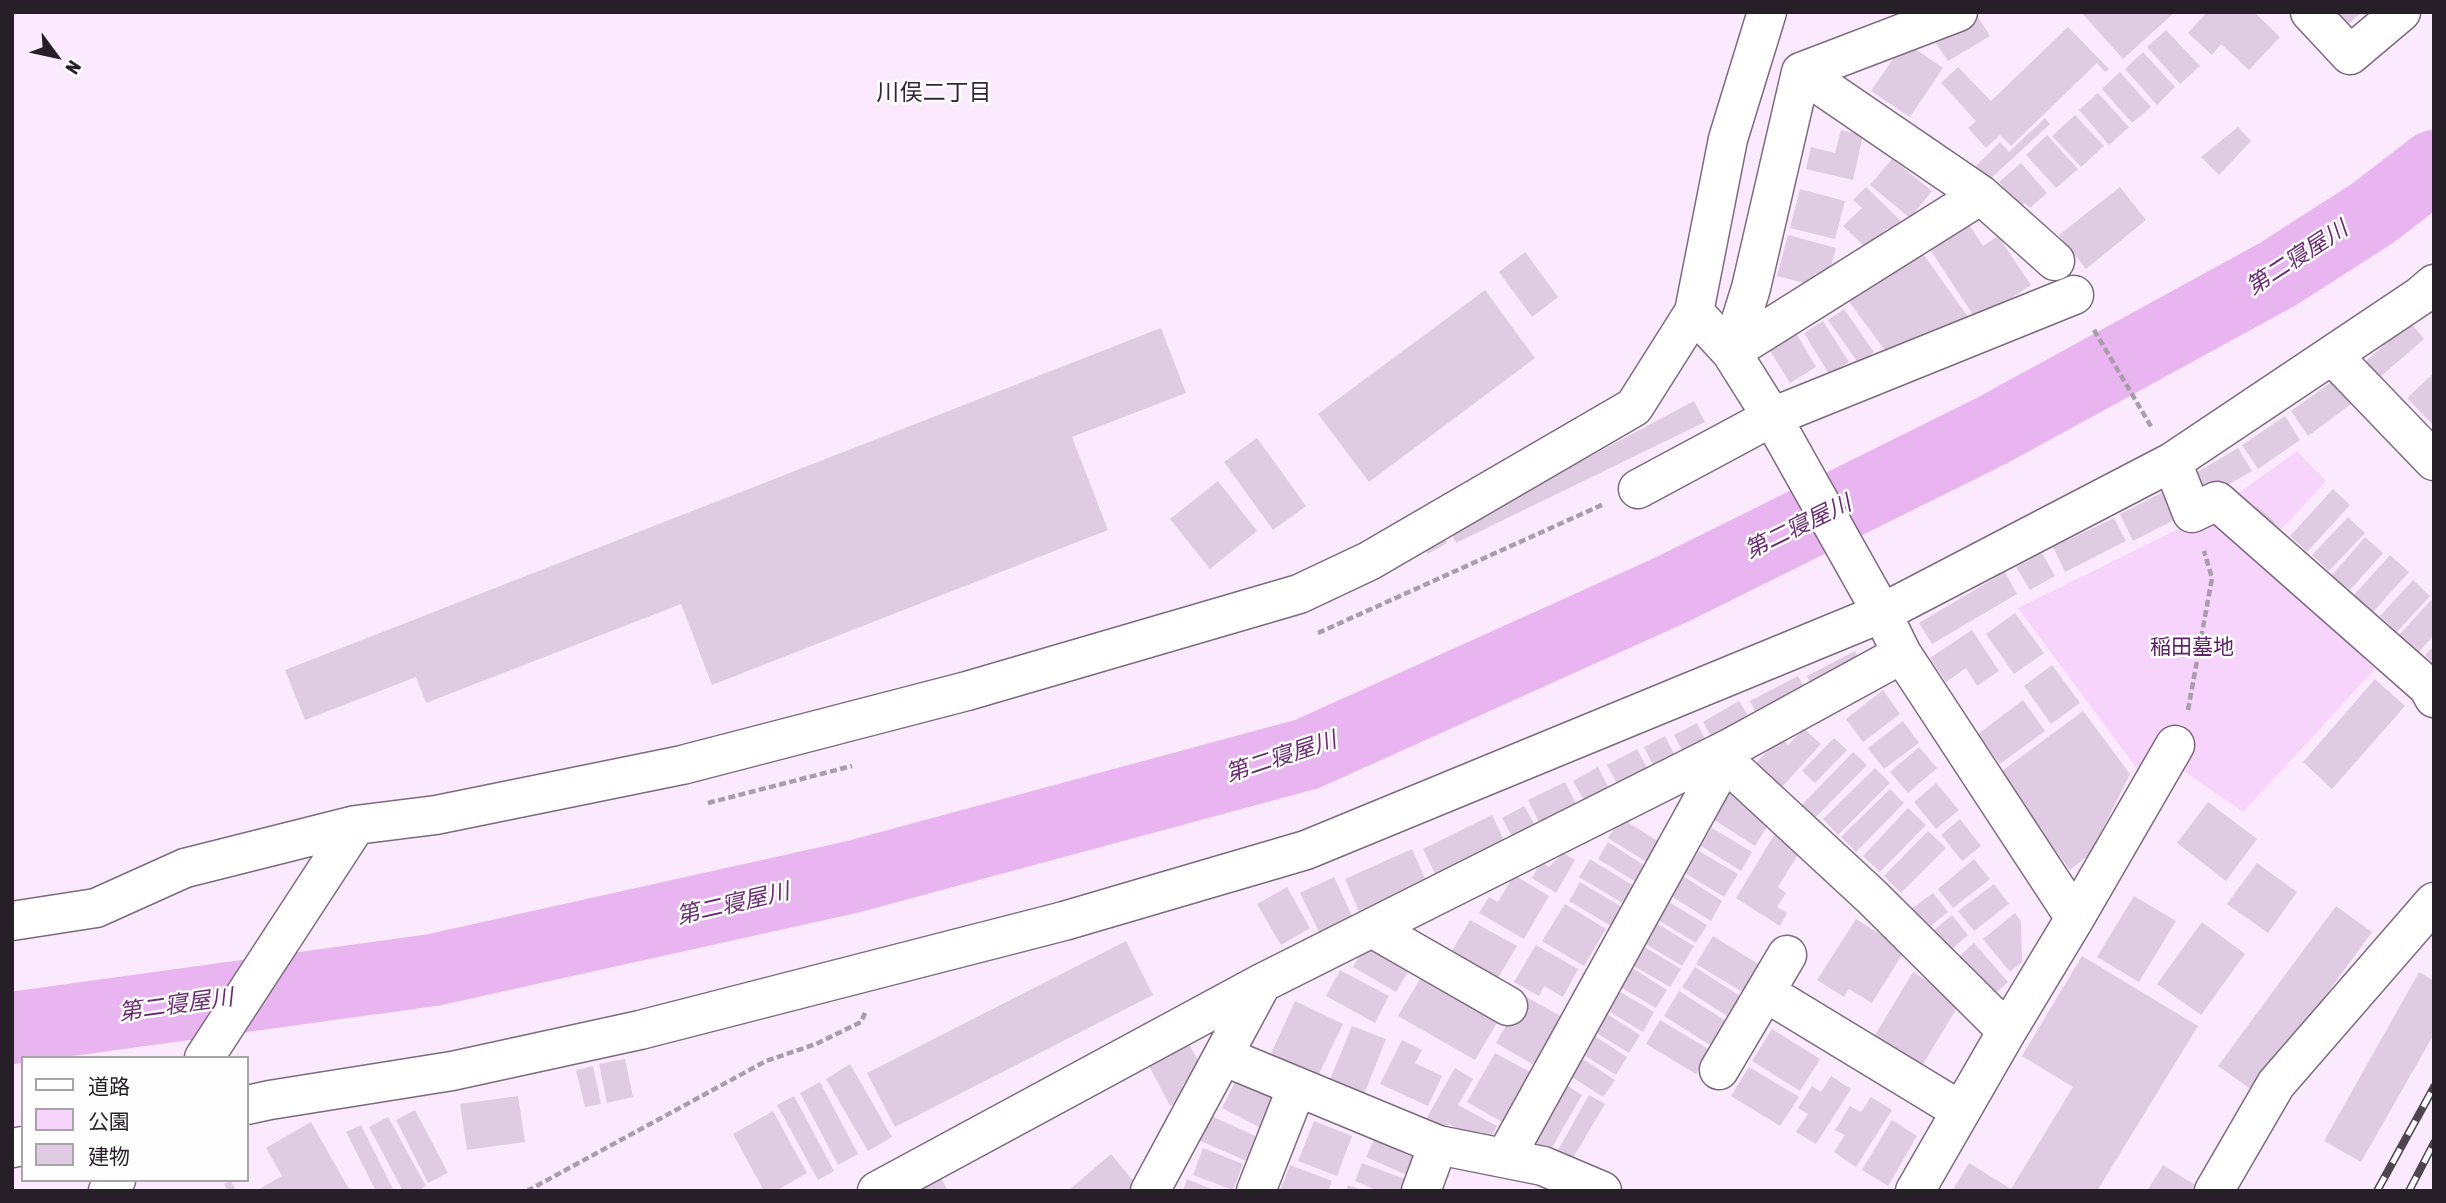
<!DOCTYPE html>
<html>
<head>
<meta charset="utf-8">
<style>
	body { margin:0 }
	#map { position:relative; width:2446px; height:1203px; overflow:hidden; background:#fbeafd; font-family:"Asap Condensed","Noto Sans JP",sans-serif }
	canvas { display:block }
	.frame { position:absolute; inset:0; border:14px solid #271f28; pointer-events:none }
	.legend { position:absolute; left:21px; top:1056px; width:228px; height:126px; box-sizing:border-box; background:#fefefe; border:2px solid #a8a5a8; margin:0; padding:9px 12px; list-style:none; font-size:21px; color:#271f28 }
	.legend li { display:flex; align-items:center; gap:14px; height:35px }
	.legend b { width:35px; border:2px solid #a8a5a8 }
	.north { position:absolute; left:21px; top:21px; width:70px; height:70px; -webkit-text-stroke:5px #fefefe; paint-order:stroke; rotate:123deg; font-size:19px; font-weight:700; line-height:28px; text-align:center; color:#271f28 }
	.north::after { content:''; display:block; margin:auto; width:24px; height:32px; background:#271f28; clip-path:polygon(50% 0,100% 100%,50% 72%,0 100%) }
</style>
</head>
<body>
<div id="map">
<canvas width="2446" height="1203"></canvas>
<div class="frame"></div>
<ul class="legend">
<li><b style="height:9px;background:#fff"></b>道路</li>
<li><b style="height:19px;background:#f7d4fc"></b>公園</li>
<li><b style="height:19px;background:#dfcbe2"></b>建物</li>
</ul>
<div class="north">N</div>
</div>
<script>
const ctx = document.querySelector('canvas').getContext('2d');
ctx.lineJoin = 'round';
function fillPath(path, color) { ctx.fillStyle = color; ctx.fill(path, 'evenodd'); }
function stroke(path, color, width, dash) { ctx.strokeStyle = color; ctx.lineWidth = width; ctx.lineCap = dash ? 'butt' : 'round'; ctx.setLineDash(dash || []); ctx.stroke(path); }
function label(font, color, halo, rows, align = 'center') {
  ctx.font = font + ' "Asap Condensed","Noto Sans JP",sans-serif'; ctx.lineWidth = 5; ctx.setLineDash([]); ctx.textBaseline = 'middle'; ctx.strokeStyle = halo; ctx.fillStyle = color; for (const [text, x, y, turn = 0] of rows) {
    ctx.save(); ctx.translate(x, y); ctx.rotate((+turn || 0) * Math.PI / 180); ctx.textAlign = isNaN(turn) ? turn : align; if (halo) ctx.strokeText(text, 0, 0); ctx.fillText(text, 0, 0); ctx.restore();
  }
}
const green = new Path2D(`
	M 2297,451 L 2326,481 L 2257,555 L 2375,669 L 2243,812 L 2155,751 L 2138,770 L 2018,608 L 2211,513 Z`);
const river = new Path2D(`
	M 12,1028 L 433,970 L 852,877 L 1307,754 L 1673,589 L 1993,430 L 2278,274 L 2373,213 L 2434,166`);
const building = new Path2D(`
	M 2081,12 L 2175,12 L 2123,59 Z
	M 2207,12 L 2254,12 L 2280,37 L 2249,70 L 2221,44 L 2212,55 L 2188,33 Z
	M 2333,12 L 2361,12 L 2347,26 Z
	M 1978,17 L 1990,36 L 1948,61 L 1932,37 Z
	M 2068,27 L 2109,69 L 2105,72 L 2097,63 L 2011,146 L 2000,135 L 1986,148 L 1968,128 L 1976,121 L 1941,83 L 1958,67 L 1991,101 Z
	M 2166,30 L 2200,66 L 2180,84 L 2147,47 Z
	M 1905,42 L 1943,68 L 1910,117 L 1871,91 Z
	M 2143,52 L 2175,87 L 2157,105 L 2125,69 Z
	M 2120,72 L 2151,107 L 2132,123 L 2102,89 Z
	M 2098,93 L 2129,127 L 2109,145 L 2079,110 Z
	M 2075,115 L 2104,146 L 2081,167 L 2052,136 Z
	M 2045,118 L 2050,124 L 1988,181 L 1975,167 L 2000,142 L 2009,152 Z
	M 2238,127 L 2251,141 L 2219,175 L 2201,157 Z
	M 1841,130 L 1863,135 L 1853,180 L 1806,169 L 1811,147 L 1835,153 Z
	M 2047,135 L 2078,169 L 2056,188 L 2026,155 Z
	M 1892,159 L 1932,191 L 1910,218 L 1870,185 Z
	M 2021,163 L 2047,193 L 2030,208 L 2025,203 L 2020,207 L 1999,182 Z
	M 1866,187 L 1901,221 L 1891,232 L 1887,228 L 1867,249 L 1843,226 L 1862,208 L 1853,200 Z
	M 2120,187 L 2146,220 L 2086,269 L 2059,235 Z
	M 1800,189 L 1845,201 L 1835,239 L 1790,228 Z
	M 1968,223 L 1983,246 L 1998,236 L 2031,285 L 1977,321 L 1929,248 Z
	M 1788,235 L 1836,248 L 1830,270 L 1825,269 L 1823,275 L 1815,273 L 1812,285 L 1777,276 Z
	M 1919,248 L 1973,324 L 1889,356 L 1848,300 Z
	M 1525,252 L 1558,297 L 1532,317 L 1499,272 Z
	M 1485,290 L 1535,358 L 1369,482 L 1318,414 Z
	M 1844,309 L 1874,352 L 1859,364 L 1828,320 Z
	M 1823,321 L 1849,362 L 1829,374 L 1804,333 Z
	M 2410,322 L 2424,339 L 2379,378 L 2365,362 Z
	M 1161,328 L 1186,393 L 1072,437 L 1108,530 L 712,685 L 681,604 L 426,703 L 416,677 L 305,720 L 285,670 Z
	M 1796,333 L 1816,367 L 1790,383 L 1769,349 Z
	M 2434,373 L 2434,426 L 2407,398 Z
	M 2334,380 L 2351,404 L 2308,436 L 2291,411 Z
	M 1694,401 L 1705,422 L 1456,543 L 1450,531 Z
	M 2285,416 L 2300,440 L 2258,469 L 2242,445 Z
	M 1257,438 L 1306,506 L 1273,530 L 1224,462 Z
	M 2238,448 L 2252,471 L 2202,500 L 2189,477 Z
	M 1218,481 L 1257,531 L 1210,569 L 1170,519 Z
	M 2169,489 L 2182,516 L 2133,541 L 2120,514 Z
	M 2333,489 L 2350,505 L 2307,552 L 2290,536 Z
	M 2257,506 L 2275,522 L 2265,534 L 2246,518 Z
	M 2348,517 L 2365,533 L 2329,571 L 2312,555 Z
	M 2114,518 L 2126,541 L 2065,572 L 2053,547 Z
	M 1442,534 L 1447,543 L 1428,554 L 1423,545 Z
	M 2365,537 L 2383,553 L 2350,590 L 2332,575 Z
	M 2042,553 L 2055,576 L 2030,590 L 2016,567 Z
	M 2390,555 L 2409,572 L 2373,612 L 2354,595 Z
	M 2005,572 L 2017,594 L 1932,644 L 1919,623 Z
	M 2413,580 L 2430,596 L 2397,632 L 2380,616 Z
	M 2431,600 L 2434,603 L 2434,635 L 2418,653 L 2399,635 Z
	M 2015,613 L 2044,653 L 2014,674 L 1986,634 Z
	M 1972,630 L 1999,671 L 1977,686 L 1966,668 L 1946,682 L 1930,658 Z
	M 2434,646 L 2434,664 L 2425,655 Z
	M 1855,651 L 1864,668 L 1816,693 L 1807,676 Z
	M 2052,665 L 2080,703 L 2051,724 L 2024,686 Z
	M 1798,676 L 1809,696 L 1760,721 L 1750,701 Z
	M 2375,679 L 2405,706 L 2332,789 L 2303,762 Z
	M 1883,690 L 1900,714 L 1863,742 L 1846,719 Z
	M 2023,700 L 2045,731 L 2000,764 L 1978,734 Z
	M 1739,701 L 1753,724 L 1716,745 L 1703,722 Z
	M 2083,711 L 2130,774 L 2090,854 L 2070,870 L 1998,774 Z
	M 1903,721 L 1919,743 L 1884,769 L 1868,748 Z
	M 1697,723 L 1709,747 L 1686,758 L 1674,735 Z
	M 1804,729 L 1821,744 L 1782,787 L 1756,763 L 1780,737 L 1788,745 Z
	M 1665,736 L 1679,764 L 1658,775 L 1644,747 Z
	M 1834,738 L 1847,750 L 1815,783 L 1802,771 Z
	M 1919,747 L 1937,768 L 1908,793 L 1890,772 Z
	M 1637,749 L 1652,777 L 1622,793 L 1607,765 Z
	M 1853,752 L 1867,765 L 1815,818 L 1802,805 Z
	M 1598,767 L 1612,794 L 1588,807 L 1573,781 Z
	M 1875,768 L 1890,783 L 1838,835 L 1823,819 Z
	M 1565,782 L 1580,811 L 1543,830 L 1528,800 Z
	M 1936,783 L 1959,810 L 1936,829 L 1914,802 Z
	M 1890,789 L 1904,803 L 1856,852 L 1841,837 Z
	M 1728,791 L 1772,819 L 1755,846 L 1711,818 Z
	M 2208,802 L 2257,839 L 2226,881 L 2177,843 Z
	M 1524,806 L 1538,830 L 1515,842 L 1502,818 Z
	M 1908,808 L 1926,825 L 1880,872 L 1863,856 Z
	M 1492,815 L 1506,844 L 1437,878 L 1423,849 Z
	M 1621,818 L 1661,843 L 1648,863 L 1608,838 Z
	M 1960,819 L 1981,846 L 1962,861 L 1941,835 Z
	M 1712,828 L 1752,852 L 1741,871 L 1701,846 Z
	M 1928,831 L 1946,848 L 1901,893 L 1884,876 Z
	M 1776,832 L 1802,848 L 1778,887 L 1786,893 L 1777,907 L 1787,913 L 1780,926 L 1736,898 Z
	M 1608,842 L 1647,867 L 1636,882 L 1598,859 Z
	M 1412,849 L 1426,881 L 1359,911 L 1345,879 Z
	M 1699,851 L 1738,874 L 1724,897 L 1685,873 Z
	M 1563,853 L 1575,860 L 1556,893 L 1532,878 L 1541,862 L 1549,867 Z
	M 1590,859 L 1634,886 L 1624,904 L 1579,877 Z
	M 1974,859 L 1990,879 L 1953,908 L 1938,889 Z
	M 2257,863 L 2297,892 L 2268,933 L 2227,904 Z
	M 1514,875 L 1549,896 L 1524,939 L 1479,913 L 1489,897 L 1498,902 Z
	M 1683,876 L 1722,901 L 1711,921 L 1671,896 Z
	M 1334,877 L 1352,916 L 1319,932 L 1300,893 Z
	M 1580,882 L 1622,907 L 1611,926 L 1569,901 Z
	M 1994,884 L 2009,904 L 1974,931 L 1958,911 Z
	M 1287,887 L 1310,928 L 1281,945 L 1257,904 Z
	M 1933,893 L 1948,912 L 1923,932 L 1907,912 Z
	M 2134,896 L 2176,921 L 2139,982 L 2097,957 Z
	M 1669,902 L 1707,925 L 1696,943 L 1658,920 Z
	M 1565,904 L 1606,929 L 1584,966 L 1542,941 Z
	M 2336,906 L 2372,932 L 2255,1092 L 2218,1066 Z
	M 2015,913 L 2021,921 L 2022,962 L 2010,972 L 1983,939 Z
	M 1952,915 L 1968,935 L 1944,956 L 1927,936 Z
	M 1856,919 L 1905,950 L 1872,1003 L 1849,989 L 1844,997 L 1817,980 Z
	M 1470,920 L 1517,946 L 1495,983 L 1449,956 Z
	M 2202,922 L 2245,954 L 2201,1015 L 2157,984 Z
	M 1656,923 L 1694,946 L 1682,966 L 1644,943 Z
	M 1713,936 L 1760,965 L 1744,993 L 1696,964 Z
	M 1369,940 L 1412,965 L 1396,992 L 1353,967 Z
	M 1126,941 L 1153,995 L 895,1127 L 867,1073 Z
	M 1974,943 L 2008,982 L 1988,1000 L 1954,961 Z
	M 1536,945 L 1578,969 L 1563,997 L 1544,986 L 1539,996 L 1514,982 Z
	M 1643,946 L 1681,969 L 1670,987 L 1632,965 Z
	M 2082,956 L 2198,1026 L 2097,1191 L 1952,1191 L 1969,1163 L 2011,1189 L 2073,1087 L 2022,1056 Z
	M 1631,967 L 1667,990 L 1656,1008 L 1620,987 Z
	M 1695,967 L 1740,996 L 1727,1016 L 1682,987 Z
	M 1340,970 L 1389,996 L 1375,1023 L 1326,996 Z
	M 1913,972 L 1961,1001 L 1922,1066 L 1874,1037 Z
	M 2419,972 L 2434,981 L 2434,1034 L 2361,1162 L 2324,1141 Z
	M 1423,974 L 1500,1018 L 1475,1060 L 1398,1016 Z
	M 1617,990 L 1654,1012 L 1643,1032 L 1605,1009 Z
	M 1679,991 L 1726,1021 L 1710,1045 L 1664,1016 Z
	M 1523,995 L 1562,1017 L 1534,1065 L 1496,1043 Z
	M 1295,1001 L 1343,1024 L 1317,1078 L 1270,1056 Z
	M 1607,1014 L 1640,1035 L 1629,1053 L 1595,1032 Z
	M 1660,1020 L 1710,1050 L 1696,1074 L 1646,1044 Z
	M 1352,1026 L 1386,1039 L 1363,1097 L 1329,1082 Z
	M 1772,1029 L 1820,1059 L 1800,1091 L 1752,1061 Z
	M 1593,1035 L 1627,1057 L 1616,1075 L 1582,1054 Z
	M 1402,1040 L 1422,1050 L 1415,1063 L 1442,1076 L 1428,1106 L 1380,1084 Z
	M 1188,1042 L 1205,1073 L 1182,1085 L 1187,1096 L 1170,1106 L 1148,1064 Z
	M 1495,1053 L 1532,1073 L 1504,1123 L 1467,1102 Z
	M 1580,1057 L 1615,1080 L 1603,1097 L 1569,1075 Z
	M 625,1059 L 633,1097 L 607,1103 L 599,1064 Z
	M 850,1064 L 892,1137 L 868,1151 L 826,1079 Z
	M 593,1066 L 601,1104 L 585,1107 L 576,1070 Z
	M 1749,1067 L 1799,1097 L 1780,1126 L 1731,1096 Z
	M 1455,1068 L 1473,1079 L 1458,1105 L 1497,1126 L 1491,1139 L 1480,1132 L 1473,1138 L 1449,1124 L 1445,1132 L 1425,1121 Z
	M 1831,1076 L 1851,1089 L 1816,1144 L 1796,1132 L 1808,1114 L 1798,1108 L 1812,1086 L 1821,1092 Z
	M 1237,1078 L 1276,1097 L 1261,1128 L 1222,1108 Z
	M 820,1082 L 858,1154 L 838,1165 L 800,1093 Z
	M 1563,1083 L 1582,1095 L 1547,1156 L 1527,1145 Z
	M 1589,1095 L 1605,1104 L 1573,1158 L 1558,1150 Z
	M 518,1096 L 525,1142 L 467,1150 L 460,1104 Z
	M 794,1096 L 834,1171 L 818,1180 L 777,1105 Z
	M 1871,1097 L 1892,1110 L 1856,1167 L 1834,1152 L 1845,1135 L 1835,1130 L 1850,1106 L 1861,1112 Z
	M 415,1110 L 448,1173 L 428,1183 L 396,1120 Z
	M 773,1111 L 807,1173 L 776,1191 L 764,1191 L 733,1134 Z
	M 1207,1114 L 1260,1138 L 1249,1162 L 1196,1139 Z
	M 388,1117 L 426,1186 L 417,1191 L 403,1191 L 369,1127 Z
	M 1892,1120 L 1917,1136 L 1888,1186 L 1862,1170 Z
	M 1314,1121 L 1352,1136 L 1337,1176 L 1298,1161 Z
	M 311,1122 L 350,1191 L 256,1191 L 282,1176 L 266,1148 Z
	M 361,1125 L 394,1191 L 376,1191 L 346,1132 Z
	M 1374,1140 L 1416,1159 L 1409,1176 L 1366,1157 Z
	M 1203,1148 L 1243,1164 L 1233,1190 L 1193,1175 Z
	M 1111,1154 L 1139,1188 L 1136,1191 L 1068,1191 Z
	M 1362,1163 L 1408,1180 L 1404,1191 L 1379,1191 L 1355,1181 Z
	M 1290,1165 L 1332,1181 L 1328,1191 L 1280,1191 Z
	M 2163,1165 L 2205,1191 L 2147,1191 Z
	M 940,1176 L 948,1191 L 916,1191 Z
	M 1187,1179 L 1216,1191 L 1183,1191 Z
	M 231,1181 L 236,1191 L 228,1191 L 224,1184 Z
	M 1348,1185 L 1362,1190 L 1362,1191 L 1346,1191 Z`);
const path = new Path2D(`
	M 2094,330 L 2152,428
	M 1318,633 L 1604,504
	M 2188,710 L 2212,578 L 2204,551
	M 708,803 L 852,766
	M 527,1191 L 766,1061 L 816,1044 L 861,1022 L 865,1013`);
const minor = new Path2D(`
	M 1958,12 L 1801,72 L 1981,195 L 2055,261
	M 2310,12 L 2350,55 L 2401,12
	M 1694,312 L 1731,352 L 1772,417 L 1882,613 L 1902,654 L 2075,918 L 2007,1031 L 1915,1191
	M 1731,352 L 1981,195
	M 1731,352 L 1751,288 L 1801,72
	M 2332,355 L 2434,461
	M 2172,462 L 2192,513 L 2217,501 L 2428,687 L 2434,698
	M 1638,489 L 1772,417 L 2074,295
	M 1725,761 L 1872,897 L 2007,1031
	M 2075,918 L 2175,745
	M 12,921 L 96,908 L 185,868 L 356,825 L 436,815 L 682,765 L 967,691 L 1299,594 L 1369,561 L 1634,407 L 1694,312 L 1728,139 L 1767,12
	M 1372,928 L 1508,1006
	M 1765,992 L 1961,1111
	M 1223,1056 L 1438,1145 L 1543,1166 L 1602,1191
	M 204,1058 L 356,825
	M 1719,1070 L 1787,955
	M 247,1105 L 270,1100 L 452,1071 L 640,1030 L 1064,921 L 1306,850 L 1882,613 L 2172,462 L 2420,296 L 2434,284
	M 12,1148 L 23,1146
	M 1505,1158 L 1732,747
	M 108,1191 L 116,1180
	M 877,1191 L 1262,983 L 1732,747 L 1902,654
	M 1150,1191 L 1262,983
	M 1256,1191 L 1297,1087
	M 1421,1191 L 1438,1145
	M 2214,1191 L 2276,1084 L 2434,902`);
const rail = new Path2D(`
	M 2377,1191 L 2434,1087
	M 2409,1191 L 2434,1143`);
const parkNames = [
	["稲田墓地",2192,647]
];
const neighbourhoodNames = [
	["川俣二丁目",934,93]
];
const waterNames = [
	["第二寝屋川",2297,258,-33],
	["第二寝屋川",1798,527,-26],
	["第二寝屋川",1281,757,-18],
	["第二寝屋川",733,904,-13],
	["第二寝屋川",176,1005,-8]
];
fillPath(green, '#f7d4fc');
stroke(river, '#e9b5f0', 72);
fillPath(building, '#dfcbe2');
stroke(minor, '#7d6a7f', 41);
stroke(path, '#a99cab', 4.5, [7, 3.5]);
stroke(minor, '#fff', 38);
stroke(rail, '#4f4550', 8);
stroke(rail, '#fefefe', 5, [16]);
label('21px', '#5d2267', '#fefefe', parkNames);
label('23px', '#342436', '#fefefe', neighbourhoodNames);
label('italic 23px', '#6a2e73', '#fefefe', waterNames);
</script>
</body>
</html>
